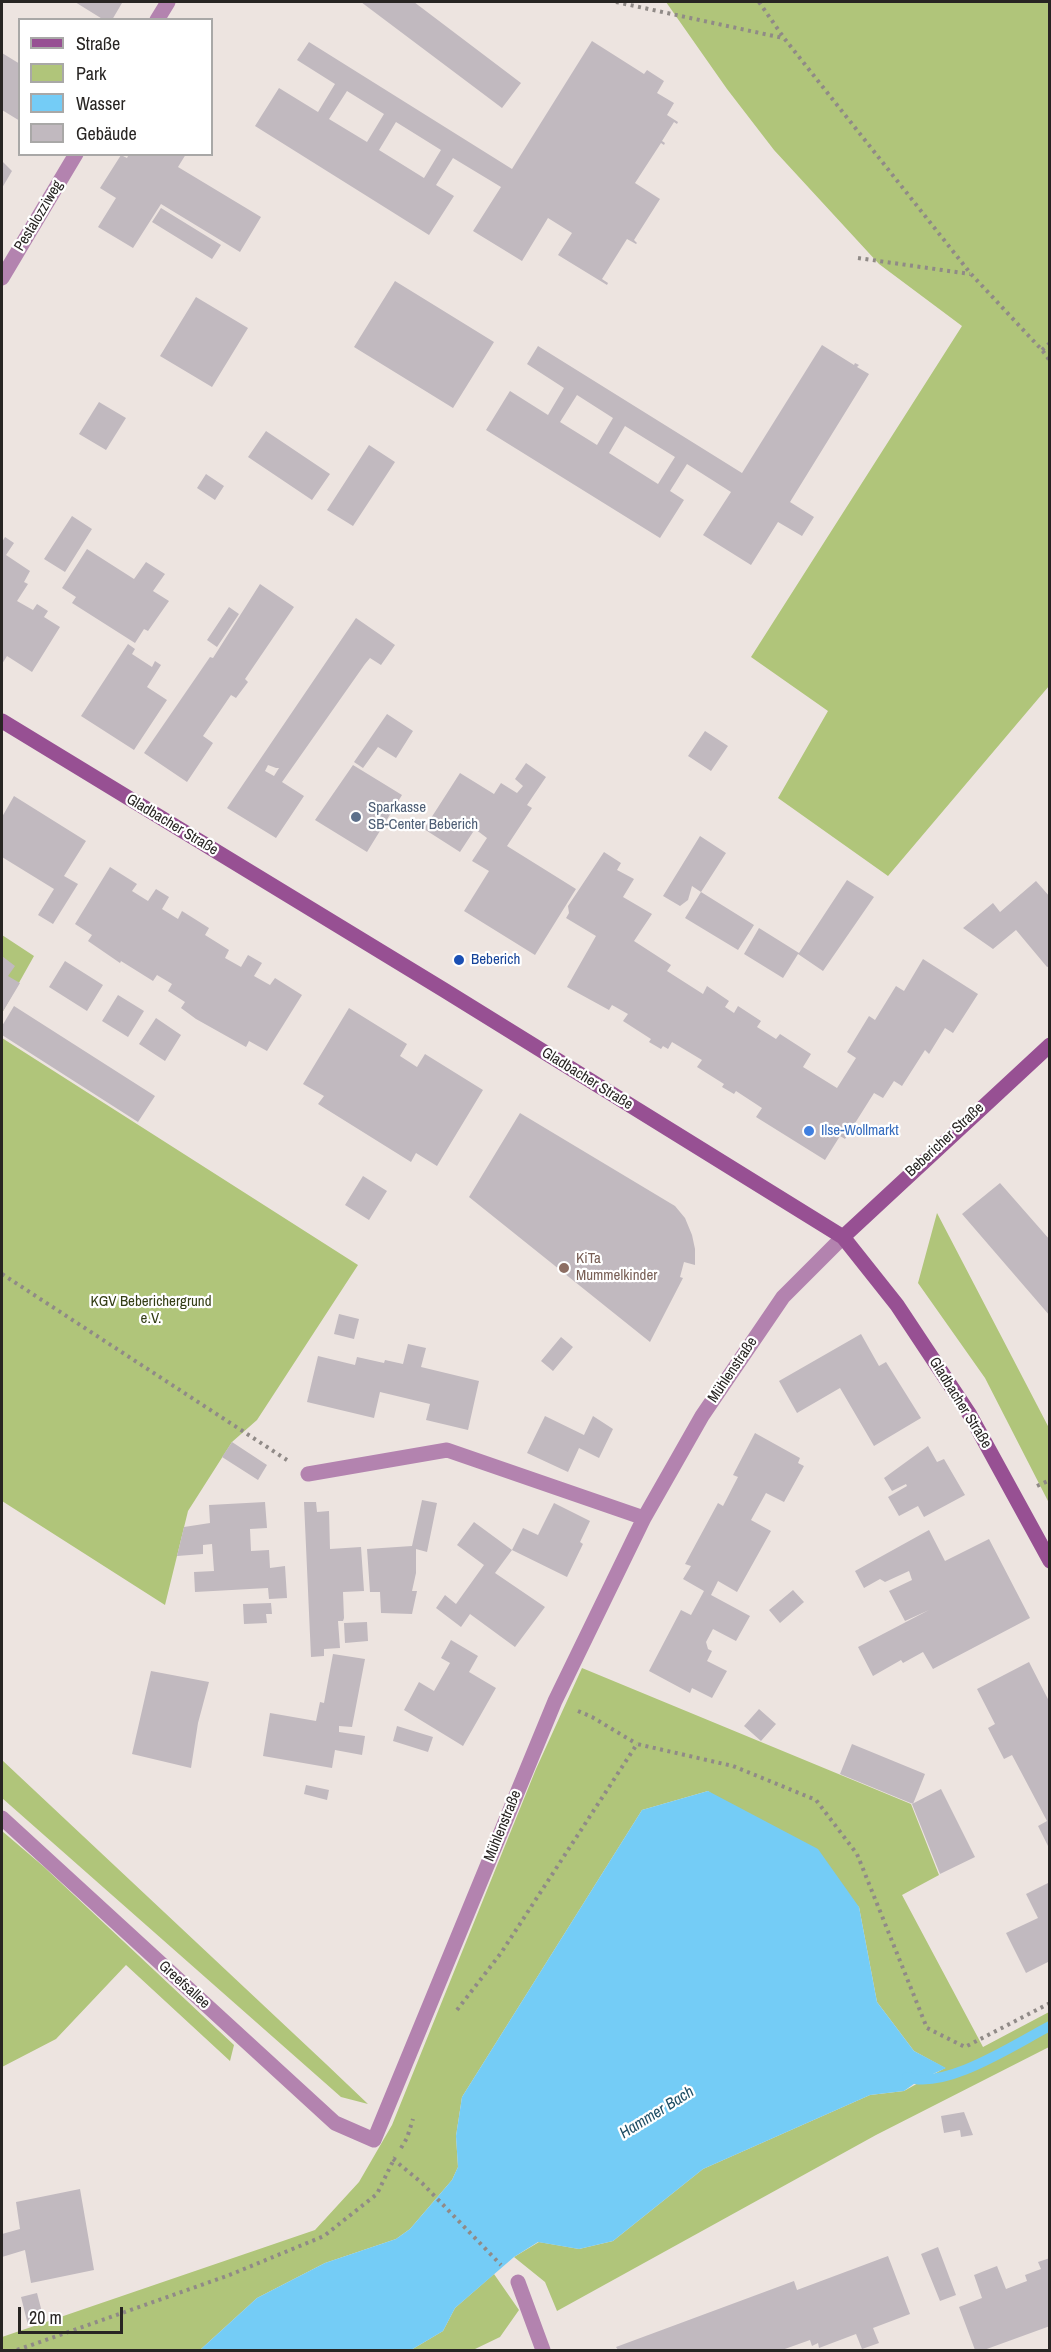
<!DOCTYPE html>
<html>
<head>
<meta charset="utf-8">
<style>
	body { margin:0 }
	#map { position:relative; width:1051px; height:2352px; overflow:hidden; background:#ede4e0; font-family:"Archivo Narrow",sans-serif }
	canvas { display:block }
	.frame { position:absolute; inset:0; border:3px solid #282523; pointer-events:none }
	.legend { position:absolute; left:18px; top:18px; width:195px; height:138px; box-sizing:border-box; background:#fff; border:2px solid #a9a8a7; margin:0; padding:8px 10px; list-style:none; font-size:18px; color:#282523 }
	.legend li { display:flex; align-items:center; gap:12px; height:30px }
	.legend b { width:30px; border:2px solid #a9a8a7 }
	.scale { position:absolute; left:18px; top:2307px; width:105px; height:27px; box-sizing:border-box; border:3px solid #282523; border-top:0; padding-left:8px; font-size:18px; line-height:21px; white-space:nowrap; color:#282523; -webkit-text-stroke:4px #fff; paint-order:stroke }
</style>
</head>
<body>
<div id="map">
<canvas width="1051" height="2352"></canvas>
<div class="frame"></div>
<ul class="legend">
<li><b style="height:8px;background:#975093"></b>Straße</li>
<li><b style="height:16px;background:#b0c57a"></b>Park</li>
<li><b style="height:16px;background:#74ccf6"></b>Wasser</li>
<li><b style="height:16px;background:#c1b9bf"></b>Gebäude</li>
</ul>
<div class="scale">20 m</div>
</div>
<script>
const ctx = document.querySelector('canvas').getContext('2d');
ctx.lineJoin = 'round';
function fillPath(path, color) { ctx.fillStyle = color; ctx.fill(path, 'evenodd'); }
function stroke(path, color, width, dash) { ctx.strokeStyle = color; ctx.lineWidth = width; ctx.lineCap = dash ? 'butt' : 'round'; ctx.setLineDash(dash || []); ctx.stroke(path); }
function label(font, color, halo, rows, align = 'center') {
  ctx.font = font + ' "Archivo Narrow",sans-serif'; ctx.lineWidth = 4.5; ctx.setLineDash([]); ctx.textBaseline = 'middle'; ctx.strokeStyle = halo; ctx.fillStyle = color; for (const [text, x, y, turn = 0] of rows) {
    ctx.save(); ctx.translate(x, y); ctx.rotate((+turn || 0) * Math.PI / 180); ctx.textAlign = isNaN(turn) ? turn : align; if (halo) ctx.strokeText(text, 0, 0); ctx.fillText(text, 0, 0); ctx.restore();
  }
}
const green = new Path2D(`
	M 666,2 L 1049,2 L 1049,686 L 888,876 L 778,798 L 828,711 L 751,657 L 962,326 L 879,264 L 774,150 L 727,89 Z
	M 2,935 L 34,956 L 2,1013 Z
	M 2,1038 L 358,1265 L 257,1420 L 232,1442 L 188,1511 L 165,1605 L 2,1501 Z
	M 937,1213 L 1049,1428 L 1049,1503 L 985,1378 L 918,1283 Z
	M 582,1668 L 911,1804 L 939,1875 L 902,1895 L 983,2047 L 1049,2012 L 1049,2047 L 876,2135 L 557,2311 L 545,2282 L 514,2257 L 539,2242 L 579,2249 L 613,2241 L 703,2169 L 870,2095 L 904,2091 L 945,2068 L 914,2051 L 877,2002 L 859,1907 L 708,1791 L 642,1810 L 462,2097 L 456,2136 L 458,2167 L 452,2180 L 410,2229 L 396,2239 L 325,2263 L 257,2298 L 200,2350 L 2,2350 L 2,2337 L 315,2230 L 359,2182 L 392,2125 L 536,1769 Z
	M 2,1760 L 326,2064 L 368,2104 L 341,2097 L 2,1798 Z
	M 2,1831 L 43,1866 L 234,2045 L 230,2061 L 126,1965 L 56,2039 L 2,2067 Z
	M 494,2274 L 519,2310 L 500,2337 L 473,2350 L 411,2350 L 443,2331 L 455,2308 Z`);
const water = new Path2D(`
	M 708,1791 L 818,1849 L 859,1907 L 877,2002 L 914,2051 L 946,2068 L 918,2081 L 904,2091 L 870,2095 L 703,2169 L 613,2241 L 579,2249 L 538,2242 L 514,2257 L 455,2308 L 443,2331 L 411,2350 L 200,2350 L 257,2298 L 325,2263 L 396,2239 L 410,2229 L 452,2180 L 458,2167 L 456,2136 L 462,2097 L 642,1810 Z`);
const stream = new Path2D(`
	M 907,2077 C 945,2091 1015,2044 1050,2026`);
const building = new Path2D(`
	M 75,2 L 120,2 L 122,3 L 112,20 L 104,20 Z
	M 361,2 L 414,2 L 521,83 L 502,108 Z
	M 592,41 L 644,74 L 647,70 L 664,81 L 657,93 L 674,103 L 667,115 L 678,122 L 677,124 L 674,122 L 662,141 L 665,143 L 664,145 L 661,143 L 635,183 L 660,199 L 634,240 L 637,243 L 636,244 L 627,239 L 602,279 L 608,283 L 607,285 L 558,255 L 572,233 L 548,218 L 522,261 L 473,231 L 501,187 L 453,158 L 436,185 L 454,196 L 429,235 L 255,126 L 279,88 L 318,112 L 335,84 L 297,60 L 309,42 L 512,169 ZM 347,91 L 384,114 L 367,142 L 329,119 ZM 396,122 L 441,150 L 424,178 L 379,150 Z
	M 2,53 L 20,64 L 20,121 L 2,110 Z
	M 129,154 L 186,154 L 178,167 L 261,217 L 240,252 L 161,204 L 133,248 L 98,227 L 116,198 L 100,188 L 121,155 L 127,158 Z
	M 2,161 L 12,171 L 2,188 Z
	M 161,208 L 221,245 L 212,259 L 152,222 Z
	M 395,281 L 494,342 L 453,408 L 354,347 Z
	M 196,297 L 248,328 L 212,387 L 160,356 Z
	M 822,345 L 854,365 L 855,363 L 859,365 L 857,367 L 869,374 L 790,502 L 814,517 L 802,536 L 778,522 L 751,565 L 703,535 L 731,492 L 687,464 L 670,491 L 684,500 L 660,538 L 486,430 L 510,391 L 548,415 L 564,388 L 527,364 L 538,346 L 742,473 ZM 577,395 L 613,418 L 597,445 L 560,422 ZM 625,426 L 675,457 L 658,484 L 609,453 Z
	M 99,402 L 126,418 L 106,450 L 79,434 Z
	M 266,431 L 330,474 L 312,500 L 248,457 Z
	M 369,445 L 395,462 L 353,526 L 327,510 Z
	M 206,474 L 224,486 L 215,500 L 197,488 Z
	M 72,516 L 92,529 L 65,572 L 44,559 Z
	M 5,537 L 14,543 L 6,555 L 30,571 L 24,582 L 28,584 L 17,601 L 33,610 L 37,604 L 48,611 L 44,617 L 60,627 L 32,672 L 7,656 L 2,664 L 2,542 Z
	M 87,549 L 134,579 L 146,562 L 165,574 L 153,591 L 169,601 L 148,631 L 144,629 L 135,643 L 72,603 L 76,597 L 62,588 Z
	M 260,584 L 294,607 L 245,679 L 248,682 L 236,698 L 231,695 L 203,736 L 213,743 L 187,782 L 144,753 L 210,657 L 213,658 Z
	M 229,607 L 239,614 L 217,647 L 207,640 Z
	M 356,618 L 395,645 L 381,665 L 370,658 L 365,664 L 282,782 L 304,796 L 276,838 L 227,808 ZM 268,765 L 276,768 L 279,768 L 274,776 L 265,771 Z
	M 128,644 L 135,649 L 132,654 L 152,667 L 155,661 L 161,665 L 147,687 L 167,700 L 134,750 L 81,716 Z
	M 387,714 L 413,731 L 396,758 L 378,747 L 363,768 L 354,762 Z
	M 705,731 L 728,746 L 711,771 L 688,756 Z
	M 526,763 L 546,777 L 527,805 L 532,808 L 507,846 L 576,889 L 535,955 L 464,911 L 489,871 L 472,861 L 487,838 L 475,829 L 460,852 L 424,829 L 460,773 L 494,794 L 501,783 L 517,793 L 523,786 L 515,779 Z
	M 353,765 L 402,795 L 367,852 L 315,820 Z
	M 14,796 L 86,841 L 64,876 L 78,884 L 53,924 L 38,915 L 54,889 L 2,857 L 2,817 Z
	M 700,836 L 726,853 L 701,892 L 692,886 L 688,900 L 680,906 L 663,896 Z
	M 604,852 L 621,863 L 617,870 L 634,879 L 623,897 L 652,914 L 634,941 L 671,965 L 667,971 L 703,994 L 707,986 L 729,1001 L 725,1007 L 734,1013 L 738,1006 L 761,1021 L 757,1027 L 776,1039 L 780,1034 L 811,1054 L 803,1067 L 837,1088 L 856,1058 L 847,1052 L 869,1016 L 875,1020 L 896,986 L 904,991 L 923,959 L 978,994 L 953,1033 L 945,1028 L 929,1054 L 925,1050 L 902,1086 L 894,1081 L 883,1098 L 874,1093 L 845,1139 L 840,1136 L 825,1160 L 756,1117 L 762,1108 L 736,1091 L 734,1094 L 722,1087 L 724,1084 L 697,1067 L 702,1060 L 672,1042 L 668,1049 L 663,1046 L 661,1049 L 649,1042 L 651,1039 L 623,1021 L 628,1014 L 612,1005 L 609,1010 L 567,987 L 596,936 L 566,918 L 569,913 L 568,906 Z
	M 110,867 L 137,884 L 132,891 L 148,901 L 156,889 L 169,897 L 162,909 L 178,919 L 182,911 L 209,928 L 205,935 L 229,950 L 225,958 L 241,967 L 248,955 L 262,963 L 254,976 L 270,985 L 275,978 L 302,995 L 267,1051 L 249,1041 L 246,1047 L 196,1019 L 181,1008 L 185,1002 L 168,991 L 172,984 L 157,975 L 153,981 L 121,961 L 120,963 L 88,941 L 92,935 L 75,924 Z
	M 847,880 L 874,897 L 823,971 L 798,954 L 783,978 L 744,954 L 759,928 L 799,953 Z
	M 1036,881 L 1050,897 L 1050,966 L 1047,967 L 1016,930 L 993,949 L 963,928 L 993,903 L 1000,912 Z
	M 701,892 L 754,925 L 738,950 L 685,918 Z
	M 2,956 L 15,966 L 8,976 L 20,983 L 2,1013 Z
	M 65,961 L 103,985 L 87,1011 L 49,987 Z
	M 118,995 L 144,1011 L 128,1037 L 102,1021 Z
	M 14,1006 L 155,1096 L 138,1122 L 2,1035 L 2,1026 Z
	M 349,1008 L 407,1044 L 400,1056 L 417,1067 L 425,1054 L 483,1090 L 437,1166 L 416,1153 L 411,1162 L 318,1104 L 324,1096 L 303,1084 Z
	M 156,1018 L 181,1035 L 165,1061 L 139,1044 Z
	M 520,1113 L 675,1206 L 685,1218 L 692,1235 L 695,1249 L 695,1265 L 684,1262 L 680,1277 L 683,1278 L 650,1342 L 469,1197 Z
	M 363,1176 L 387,1191 L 369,1220 L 345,1205 Z
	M 1000,1183 L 1050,1240 L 1050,1316 L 962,1214 Z
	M 339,1314 L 359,1319 L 354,1339 L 334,1334 Z
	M 861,1334 L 879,1366 L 886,1362 L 921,1418 L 874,1446 L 840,1388 L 797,1413 L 779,1381 Z
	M 561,1337 L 573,1347 L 553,1371 L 541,1361 Z
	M 408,1344 L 426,1348 L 421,1367 L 479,1381 L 468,1430 L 426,1420 L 430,1404 L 380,1392 L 374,1418 L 307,1402 L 318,1356 L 355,1365 L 357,1357 L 384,1363 L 385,1360 L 403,1364 Z
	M 545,1416 L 584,1435 L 593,1416 L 613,1429 L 599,1458 L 579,1448 L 568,1472 L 527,1453 Z
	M 755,1433 L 800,1458 L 798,1463 L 804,1466 L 784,1502 L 766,1493 L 751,1520 L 771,1531 L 737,1592 L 718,1581 L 711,1595 L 750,1616 L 736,1641 L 713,1629 L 706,1642 L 708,1649 L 712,1651 L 707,1661 L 727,1671 L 712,1698 L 692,1688 L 690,1693 L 649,1671 L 681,1610 L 691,1615 L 704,1591 L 683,1579 L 691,1566 L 685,1564 L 718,1503 L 723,1506 L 738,1477 L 733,1475 Z
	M 232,1442 L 267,1465 L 258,1480 L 222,1457 Z
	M 928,1446 L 937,1462 L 944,1459 L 965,1495 L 924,1517 L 918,1506 L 899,1516 L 888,1497 L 907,1486 L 906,1484 L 892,1491 L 884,1478 Z
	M 422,1500 L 437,1503 L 427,1552 L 416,1549 L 416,1573 L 412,1591 L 417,1591 L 412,1614 L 381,1613 L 380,1592 L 370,1592 L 367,1549 L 412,1546 Z
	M 265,1502 L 267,1528 L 250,1529 L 251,1551 L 269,1550 L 270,1568 L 285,1566 L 287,1598 L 269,1599 L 268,1588 L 195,1592 L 194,1572 L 214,1571 L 212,1544 L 203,1545 L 203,1554 L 177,1556 L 184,1527 L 210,1523 L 209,1505 Z
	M 304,1502 L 316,1502 L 317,1512 L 329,1511 L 330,1549 L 361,1547 L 364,1591 L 343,1592 L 344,1618 L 343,1621 L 338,1621 L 340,1648 L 324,1649 L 324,1656 L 311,1657 Z
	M 554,1503 L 590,1521 L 580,1542 L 583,1544 L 567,1577 L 512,1550 L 495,1573 L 545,1607 L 515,1647 L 470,1614 L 461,1627 L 436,1608 L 445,1595 L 456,1604 L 484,1565 L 457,1545 L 474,1522 L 512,1550 L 523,1528 L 538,1535 Z
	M 929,1530 L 945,1561 L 989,1539 L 1030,1618 L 933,1669 L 923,1652 L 903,1663 L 901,1660 L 873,1676 L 858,1647 L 929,1610 L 905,1621 L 889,1591 L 912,1580 L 909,1571 L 885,1582 L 880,1579 L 864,1588 L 855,1571 Z
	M 793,1590 L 804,1602 L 780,1623 L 769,1610 Z
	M 271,1603 L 272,1614 L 266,1614 L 267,1623 L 244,1624 L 243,1604 Z
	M 367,1622 L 368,1641 L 345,1643 L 344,1623 Z
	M 451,1640 L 478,1656 L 469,1672 L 496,1688 L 463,1746 L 404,1710 L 419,1682 L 434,1691 L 450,1663 L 441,1658 Z
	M 333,1654 L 365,1659 L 352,1727 L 339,1726 L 339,1732 L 365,1736 L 362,1755 L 335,1750 L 332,1768 L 263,1756 L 270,1713 L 316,1721 L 320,1702 L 324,1703 Z
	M 1029,1662 L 1050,1703 L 1050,1850 L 1038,1826 L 1047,1821 L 1012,1755 L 1004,1759 L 988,1728 L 995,1724 L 977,1689 Z
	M 151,1671 L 209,1682 L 198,1723 L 191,1768 L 132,1754 Z
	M 759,1709 L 776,1724 L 761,1741 L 744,1726 Z
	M 397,1726 L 433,1737 L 428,1752 L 393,1741 Z
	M 852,1744 L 925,1774 L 913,1804 L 840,1774 Z
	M 306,1785 L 329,1790 L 327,1800 L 304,1794 Z
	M 941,1789 L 975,1857 L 940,1874 L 912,1804 Z
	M 1050,1882 L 1050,1961 L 1026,1973 L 1006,1933 L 1038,1918 L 1026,1894 Z
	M 964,2112 L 973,2135 L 961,2137 L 960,2130 L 944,2133 L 941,2116 Z
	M 80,2189 L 94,2270 L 31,2283 L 25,2250 L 2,2257 L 2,2234 L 20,2229 L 16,2202 Z
	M 938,2247 L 956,2295 L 940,2301 L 921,2254 Z
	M 888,2256 L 910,2314 L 873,2328 L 879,2343 L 862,2349 L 856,2334 L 819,2348 L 818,2343 L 812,2346 L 810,2340 L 782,2350 L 618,2350 L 616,2347 L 794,2281 L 797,2290 Z
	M 1050,2258 L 1050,2326 L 984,2350 L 975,2350 L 959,2307 L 982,2298 L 974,2275 L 997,2266 L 1006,2289 L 1027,2281 L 1025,2275 L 1041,2269 L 1038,2262 Z
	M 37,2293 L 44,2320 L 28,2325 L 21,2297 Z`);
const path = new Path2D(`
	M 616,2 L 783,38
	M 759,2 L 784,38 L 971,274 L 1042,350 L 1050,361
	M 858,258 L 970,274
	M 1042,350 L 1050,343
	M 2,1274 L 287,1460
	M 1037,1486 L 1050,1480
	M 578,1711 L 592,1717 L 637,1744
	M 457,2010 L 501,1953 L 637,1744 L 733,1766 L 816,1800 L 857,1854 L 927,2028 L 965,2047 L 1050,2003
	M 401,2148 L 407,2138 L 413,2119
	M 393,2159 L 422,2183 L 501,2265
	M 17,2350 L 227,2276 L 324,2236 L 377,2194 L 395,2157`);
const street = new Path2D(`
	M 157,20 L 168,2
	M 2,278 L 76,154
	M 308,1474 L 447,1450 L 644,1518
	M 2,1818 L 335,2123 L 374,2140 L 555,1701 L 644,1518 L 702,1416 L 783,1297 L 843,1237
	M 518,2282 L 543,2350`);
const secondary = new Path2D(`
	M 2,721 L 444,990 L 843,1237 L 897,1305 L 970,1415 L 1050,1561
	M 843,1237 L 1050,1045`);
const markers = [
	[356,817,6,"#5c6f8a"],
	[459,960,6,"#1a4fb4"],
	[809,1131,6,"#3f7fe0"],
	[564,1268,6,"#8d6e63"]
];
const streetNames = [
	["Pestalozziweg",39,216,-59],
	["Gladbacher Straße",172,825,31],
	["Gladbacher Straße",587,1079,32],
	["Bebericher Straße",945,1140,-43],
	["Mühlenstraße",733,1370,-56],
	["Gladbacher Straße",960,1403,58],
	["Mühlenstraße",503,1826,-68],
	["Greefsallee",184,1985,42]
];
const serviceNames = [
	["Sparkasse",368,808],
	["SB-Center Beberich",368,825]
];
const transitNames = [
	["Beberich",471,960]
];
const shopNames = [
	["Ilse-Wollmarkt",821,1131]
];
const educationNames = [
	["KiTa",576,1259],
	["Mummelkinder",576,1276]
];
const parkNames = [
	["KGV Beberichergrund",151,1302],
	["e.V.",151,1319]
];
const waterNames = [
	["Hammer Bach",657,2113,-32]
];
fillPath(green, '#b0c57a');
fillPath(water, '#74ccf6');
stroke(stream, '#74ccf6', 10);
fillPath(building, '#c1b9bf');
stroke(path, '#908a87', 4, [3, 4.5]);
stroke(street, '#b383af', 15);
stroke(secondary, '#975093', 15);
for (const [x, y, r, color] of markers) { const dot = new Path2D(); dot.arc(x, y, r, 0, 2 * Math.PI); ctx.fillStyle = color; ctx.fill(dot); stroke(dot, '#fff', 2); }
label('15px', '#282523', '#fff', streetNames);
label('15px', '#4e5e75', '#fff', serviceNames, 'left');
label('15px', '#164399', '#fff', transitNames, 'left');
label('15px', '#366cbe', '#fff', shopNames, 'left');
label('15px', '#785e54', '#fff', educationNames, 'left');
label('15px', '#343e15', '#fff', parkNames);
label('italic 16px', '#1d4d64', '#fff', waterNames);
</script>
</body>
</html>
